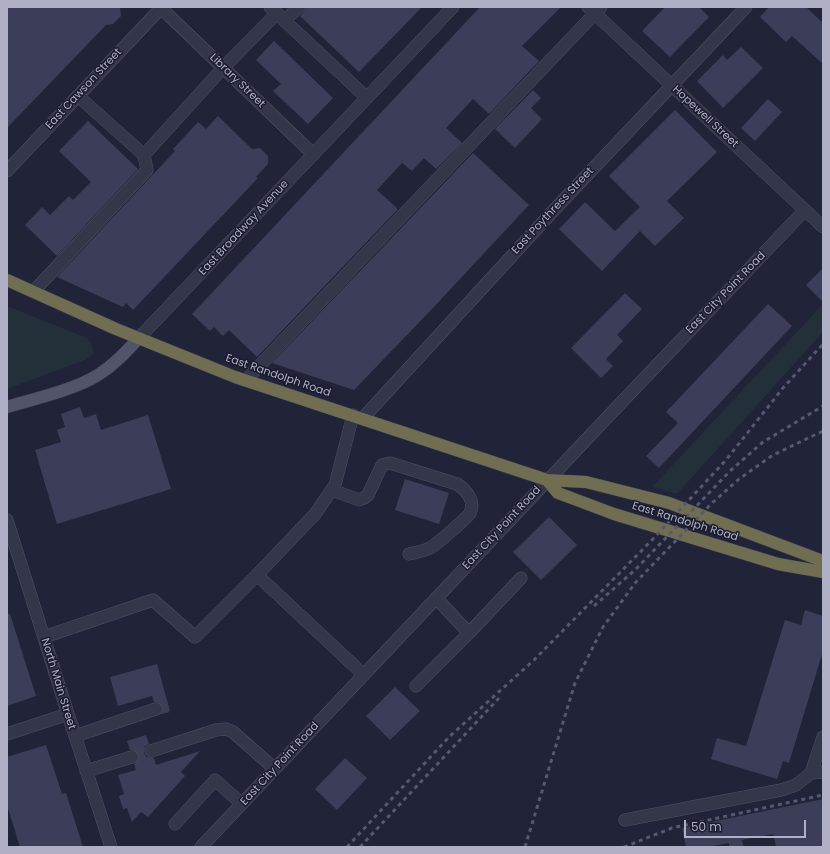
<!DOCTYPE html>
<html>
<head>
<meta charset="utf-8">
<style>
	body { margin:0 }
	#map { position:relative; width:830px; height:854px; overflow:hidden; background:#212339; font-family:Poppins,sans-serif }
	canvas { display:block }
	.frame { position:absolute; inset:0; border:8px solid #afb0c6; pointer-events:none }
	.scale { position:absolute; left:684px; top:820px; width:122px; height:18px; box-sizing:border-box; border:2px solid #afb0c6; border-top:0; padding-left:5px; font-size:12px; line-height:14px; white-space:nowrap; color:#afb0c6; -webkit-text-stroke:3px #1a1b2e; paint-order:stroke }
</style>
</head>
<body>
<div id="map">
<canvas width="830" height="854"></canvas>
<div class="frame"></div>
<div class="scale">50 m</div>
</div>
<script>
const ctx = document.querySelector('canvas').getContext('2d');
ctx.lineJoin = 'round';
function fillPath(path, color) { ctx.fillStyle = color; ctx.fill(path, 'evenodd'); }
function stroke(path, color, width, dash) { ctx.strokeStyle = color; ctx.lineWidth = width; ctx.lineCap = dash ? 'butt' : 'round'; ctx.setLineDash(dash || []); ctx.stroke(path); }
function label(font, color, halo, rows, align = 'center') {
  ctx.font = font + ' Poppins,sans-serif'; ctx.lineWidth = 3; ctx.setLineDash([]); ctx.textBaseline = 'middle'; ctx.strokeStyle = halo; ctx.fillStyle = color; for (const [text, x, y, turn = 0] of rows) {
    ctx.save(); ctx.translate(x, y); ctx.rotate((+turn || 0) * Math.PI / 180); ctx.textAlign = isNaN(turn) ? turn : align; if (halo) ctx.strokeText(text, 0, 0); ctx.fillText(text, 0, 0); ctx.restore();
  }
}
const green = new Path2D(`
	M 823,304 L 823,332 L 677,494 L 652,487 Z
	M 7,306 L 87,338 L 92,344 L 93,354 L 85,360 L 7,389 Z`);
const building = new Path2D(`
	M 7,7 L 120,7 L 121,16 L 113,24 L 106,25 L 7,128 Z
	M 306,7 L 422,7 L 359,72 L 300,16 L 304,12 Z
	M 480,7 L 561,7 L 522,46 L 539,61 L 489,114 L 473,99 L 446,128 L 462,143 L 436,169 L 424,158 L 412,171 L 402,163 L 377,190 L 398,209 L 257,357 L 229,330 L 223,336 L 214,327 L 210,331 L 192,314 Z
	M 665,7 L 699,7 L 709,17 L 670,57 L 642,31 Z
	M 769,7 L 806,7 L 823,23 L 823,64 L 792,36 L 786,42 L 760,17 Z
	M 274,41 L 333,98 L 308,124 L 273,91 L 281,84 L 256,60 Z
	M 741,47 L 763,68 L 723,108 L 697,81 L 723,55 L 727,60 Z
	M 533,90 L 541,98 L 531,108 L 542,119 L 515,148 L 495,129 Z
	M 768,99 L 782,112 L 755,141 L 741,128 Z
	M 675,110 L 717,152 L 667,201 L 684,218 L 655,246 L 640,231 L 602,271 L 559,229 L 585,202 L 615,231 L 640,207 L 609,176 Z
	M 218,116 L 252,149 L 260,148 L 268,156 L 268,164 L 256,177 L 258,178 L 133,310 L 126,303 L 123,307 L 57,277 L 175,151 L 173,149 L 198,122 L 206,129 Z
	M 88,121 L 138,169 L 57,256 L 25,225 L 42,207 L 50,215 L 69,196 L 73,200 L 91,182 L 59,151 Z
	M 473,153 L 529,205 L 432,309 L 354,390 L 272,363 Z
	M 823,268 L 823,302 L 806,285 Z
	M 625,293 L 642,309 L 617,335 L 623,341 L 606,359 L 613,366 L 601,378 L 571,348 Z
	M 768,304 L 792,326 L 659,468 L 646,456 L 678,423 L 666,412 Z
	M 80,407 L 84,418 L 96,414 L 101,430 L 148,415 L 171,489 L 57,524 L 35,450 L 61,442 L 57,430 L 65,427 L 61,414 Z
	M 405,479 L 449,493 L 439,524 L 395,510 Z
	M 549,517 L 577,545 L 541,580 L 513,552 Z
	M 805,610 L 823,616 L 823,651 L 789,763 L 783,761 L 777,779 L 711,759 L 717,738 L 746,746 L 785,620 L 801,625 Z
	M 7,614 L 10,614 L 36,696 L 7,706 Z
	M 157,664 L 170,711 L 162,714 L 163,710 L 163,706 L 161,703 L 154,702 L 152,696 L 118,706 L 110,677 Z
	M 395,687 L 420,711 L 390,740 L 366,716 Z
	M 146,735 L 149,744 L 145,746 L 144,753 L 146,757 L 154,758 L 156,765 L 200,751 L 181,772 L 185,776 L 148,817 L 141,812 L 132,822 L 127,808 L 123,809 L 119,796 L 124,794 L 118,775 L 136,770 L 134,764 L 139,759 L 137,752 L 134,750 L 130,750 L 127,741 Z
	M 46,745 L 62,794 L 66,793 L 83,847 L 20,847 L 7,805 L 7,757 Z
	M 345,758 L 367,778 L 337,810 L 315,789 Z
	M 823,799 L 823,847 L 776,847 L 773,834 L 742,840 L 744,847 L 729,847 L 729,843 L 707,847 L 686,847 L 682,828 Z`);
const minorTunnel = new Path2D(`
	M 156,709 L 169,706
	M 132,757 L 151,751`);
const minor = new Path2D(`
	M 160,7 L 313,154
	M 270,7 L 367,98
	M 588,7 L 823,227
	M 285,20 L 299,7
	M 78,96 L 144,155 L 223,68 L 277,13
	M 7,171 L 162,7
	M 33,292 L 147,170 L 144,155
	M 139,338 L 453,7
	M 246,380 L 601,7
	M 363,418 L 554,210 L 746,7
	M 332,490 L 359,500 L 364,498 L 368,495 L 382,465 L 390,463 L 457,484 C 466,490 476,501 470,513 C 468,517 436,545 430,548 C 424,551 417,552 409,554
	M 7,520 L 68,714 L 111,847
	M 257,575 L 364,675
	M 469,633 L 521,578
	M 44,637 L 153,600 L 195,637 L 257,575 L 315,514 L 335,485 L 353,415
	M 416,686 L 469,633 L 436,598
	M 7,734 L 68,714
	M 75,736 L 156,709
	M 823,737 L 811,773 L 823,772
	M 151,751 L 216,730 L 226,729 L 233,732 L 275,769
	M 86,771 L 132,757
	M 625,820 L 781,790 L 796,785 L 811,773
	M 175,824 L 215,780 L 242,804
	M 201,847 L 618,406 L 805,210`);
const major = new Path2D(`
	M 7,407 C 34,399 74,390 98,375 C 114,365 126,352 139,338`);
const highway = new Path2D(`
	M 7,280 L 116,329 L 235,377 L 547,480 L 586,482 L 669,503 L 823,561
	M 547,480 L 558,493 L 614,514 L 778,564 L 823,572`);
const rail = new Path2D(`
	M 594,606 L 635,570 L 730,471 L 763,442 L 823,406
	M 347,847 L 449,737 L 534,660 L 651,541 L 726,460 L 783,388 L 823,344
	M 360,847 L 499,698
	M 525,847 L 575,683 L 603,627 L 636,582 L 711,504 L 739,479 L 773,455 L 823,431
	M 624,847 L 672,828 L 823,795`);
const streetNames = [
	["Library Street",237,81,44],
	["East Cawson Street",84,89,-47],
	["Hopewell Street",705,117,43],
	["East Poythress Street",553,211,-47],
	["East Broadway Avenue",244,228,-47],
	["East City Point Road",726,293,-46],
	["East Randolph Road",278,376,19],
	["East Randolph Road",685,522,17],
	["East City Point Road",502,528,-47],
	["North Main Street",58,684,73],
	["East City Point Road",280,764,-47]
];
fillPath(green, '#23303a');
fillPath(building, '#3c3e59');
stroke(minorTunnel, '#3d3f55', 12, [12, 6]);
stroke(minor, '#4f5064', 13);
stroke(major, '#3e3f53', 13);
stroke(highway, '#3c3d51', 13);
stroke(minor, '#34364a', 12);
stroke(major, '#52546a', 12);
stroke(highway, '#706e51', 12);
stroke(rail, '#565871', 3, [4, 4]);
label('11px', '#afb0c6', '#1a1b2e', streetNames);
</script>
</body>
</html>
